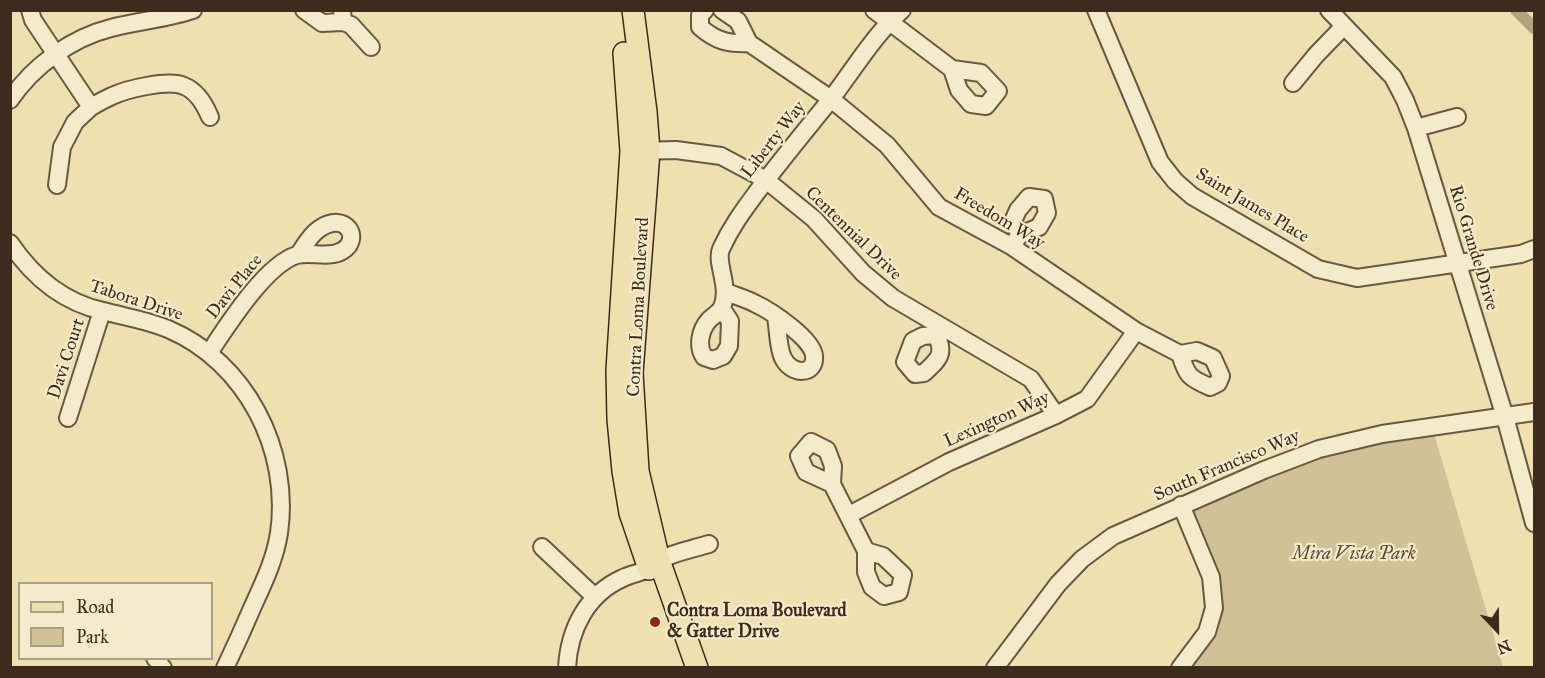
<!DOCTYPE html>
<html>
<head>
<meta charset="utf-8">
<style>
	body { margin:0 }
	#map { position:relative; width:1545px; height:678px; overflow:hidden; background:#eee0af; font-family:"IM FELL Great Primer",serif }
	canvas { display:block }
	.frame { position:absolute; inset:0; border:12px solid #3d2b1e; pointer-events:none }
	.legend { position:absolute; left:18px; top:582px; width:195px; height:78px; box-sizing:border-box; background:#f4ebcb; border:2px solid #ab9e86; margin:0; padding:8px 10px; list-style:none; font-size:18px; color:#3d2b1e }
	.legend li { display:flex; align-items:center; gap:12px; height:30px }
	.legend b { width:30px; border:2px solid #ab9e86 }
	.north { position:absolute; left:1467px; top:600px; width:60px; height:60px; -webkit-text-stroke:4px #f4ebcb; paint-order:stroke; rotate:158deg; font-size:16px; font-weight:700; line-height:24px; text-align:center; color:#3d2b1e }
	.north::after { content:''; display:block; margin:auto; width:21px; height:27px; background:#3d2b1e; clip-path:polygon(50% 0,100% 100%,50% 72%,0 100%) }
</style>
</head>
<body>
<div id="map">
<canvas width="1545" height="678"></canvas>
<div class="frame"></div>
<ul class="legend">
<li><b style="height:8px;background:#eee0af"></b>Road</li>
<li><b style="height:16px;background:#d0c196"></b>Park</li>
</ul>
<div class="north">N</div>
</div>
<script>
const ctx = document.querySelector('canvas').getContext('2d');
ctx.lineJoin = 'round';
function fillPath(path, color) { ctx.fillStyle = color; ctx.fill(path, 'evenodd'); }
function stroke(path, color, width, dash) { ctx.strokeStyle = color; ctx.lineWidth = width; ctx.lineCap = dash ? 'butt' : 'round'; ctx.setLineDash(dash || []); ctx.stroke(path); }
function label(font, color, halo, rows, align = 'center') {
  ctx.font = font + ' "IM FELL Great Primer",serif'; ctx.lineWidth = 4.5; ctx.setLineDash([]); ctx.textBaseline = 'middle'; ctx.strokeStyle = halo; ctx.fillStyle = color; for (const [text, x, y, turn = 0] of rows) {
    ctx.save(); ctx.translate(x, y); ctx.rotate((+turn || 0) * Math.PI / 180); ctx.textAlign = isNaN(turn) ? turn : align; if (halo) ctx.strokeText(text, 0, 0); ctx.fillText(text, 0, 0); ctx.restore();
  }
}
const green = new Path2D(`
	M 1432,427 L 1503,667 L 1180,668 L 1214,608 L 1181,505 L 1264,470 Z`);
const canal = new Path2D(`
	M 1516,10 L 1534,28`);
const minor = new Path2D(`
	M 30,10 L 33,20 L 91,107 C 98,103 105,99 112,96 C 127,89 169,79 184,86 C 197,91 205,105 210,117
	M 304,10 L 322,23 L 343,22 L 342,10
	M 705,10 L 700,15 L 700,27 C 716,41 728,44 749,43
	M 722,10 L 738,21 L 749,43 L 831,99 L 887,145 L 939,207 L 1011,246 L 1136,331 L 1180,354 L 1197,351 L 1213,358 L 1221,376 L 1218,383 L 1210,387 C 1189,378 1187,376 1180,354
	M 874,10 L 952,69 L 981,73 L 998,91 L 986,106 L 971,104 L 959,90 L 952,69
	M 1096,10 L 1160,162 L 1175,181 L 1192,196 L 1318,269 L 1357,278 L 1521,254 L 1534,249
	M 1329,10 L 1393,77 L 1405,100 L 1416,128 L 1505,417 L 1534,523
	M 343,22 L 351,25 L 371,47
	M 1293,83 L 1316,55 L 1344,26
	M 10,100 C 33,66 71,38 111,28 C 138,21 166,19 193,10
	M 1416,128 L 1457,117
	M 638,151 L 676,150 L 721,156 L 766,180 L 814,219 L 863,273 L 893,298 L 1031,379 L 1056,415
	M 57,185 L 62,147 L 75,122 L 91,107
	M 10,243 C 33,277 62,302 103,311 C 125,317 147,320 168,329 C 246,362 291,450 279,533 C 275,559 264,582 253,606 C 244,627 235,647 225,668
	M 1011,246 L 1020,235 L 1039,227 L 1047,213 L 1044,199 L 1029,197 L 1018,210 L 1013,221 L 1020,235
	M 726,292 C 736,296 747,299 756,304 C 771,311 813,339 814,356 C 816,376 791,375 783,358 C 778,348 778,328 776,317
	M 722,309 L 730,321 L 729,346 L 723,356 L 713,360 L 704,357 C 697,346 700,330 709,320 C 713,316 720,312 722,307 C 731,287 715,263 721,249 C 731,227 743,211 757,192 C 781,160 806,130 831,99 C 854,69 874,35 902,10
	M 936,335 C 946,354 938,360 924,373 L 915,374 L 905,362 L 913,341 L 923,336 Z
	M 209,353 C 227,326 266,264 297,255 C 310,251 328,259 342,251 C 362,240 347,210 319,229 C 310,235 305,245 299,254
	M 68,418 L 102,311
	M 832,484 L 806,472 L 799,456 L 811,442 L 827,450 L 833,466 L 832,484 L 866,551 L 866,572 L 872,587 L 884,596 L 899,592 L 903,575 L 883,556 L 866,551
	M 849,515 L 949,462 L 1056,415 L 1087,399 L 1136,331
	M 542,547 L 595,597
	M 155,658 L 163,668
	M 567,668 C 569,629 587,594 623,578 C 631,574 641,573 649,568 C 653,566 656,562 660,560 C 675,552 693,549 709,544
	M 995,668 L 1058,584 L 1082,559 L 1113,536 L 1264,470 L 1319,449 L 1382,434 L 1534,412
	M 1180,668 L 1207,632 L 1214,608 L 1211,577 L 1181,505`);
const major = new Path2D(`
	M 633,10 L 646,112 L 649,151 L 632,373 L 638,471 L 659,560 L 697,668
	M 624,53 L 631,151 L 617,370 L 618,419 L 623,471 L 630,513 L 649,569`);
const markers = [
	[655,622,6,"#8f2418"]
];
const streetNames = [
	["Liberty Way",774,140,-52],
	["Saint James Place",1252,206,31],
	["Freedom Way",999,219,31],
	["Centennial Drive",853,234,44],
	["Rio Grande Drive",1473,248,73],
	["Davi Place",235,287,-51],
	["Tabora Drive",136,301,18],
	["Contra Loma Boulevard",639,307,-87],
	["Davi Court",67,359,-72],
	["Lexington Way",997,420,-24],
	["South Francisco Way",1227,466,-23]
];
const parkNames = [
	["Mira Vista Park",1354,555]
];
const poiNames = [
	["Contra Loma Boulevard",667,612],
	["& Gatter Drive",667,633]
];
fillPath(green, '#d0c196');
stroke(canal, '#b2a27e', 12);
stroke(minor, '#695842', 20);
stroke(major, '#3d2b1e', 24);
stroke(minor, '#f4ebcb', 16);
stroke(major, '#eee0af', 21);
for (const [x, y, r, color] of markers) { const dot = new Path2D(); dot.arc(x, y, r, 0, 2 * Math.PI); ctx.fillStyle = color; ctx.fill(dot); stroke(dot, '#f4ebcb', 2); }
label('18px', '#3d2b1e', '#f4ebcb', streetNames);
label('italic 18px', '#5a4936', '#f4ebcb', parkNames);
label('bold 18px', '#3d2b1e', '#f4ebcb', poiNames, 'left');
</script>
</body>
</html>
